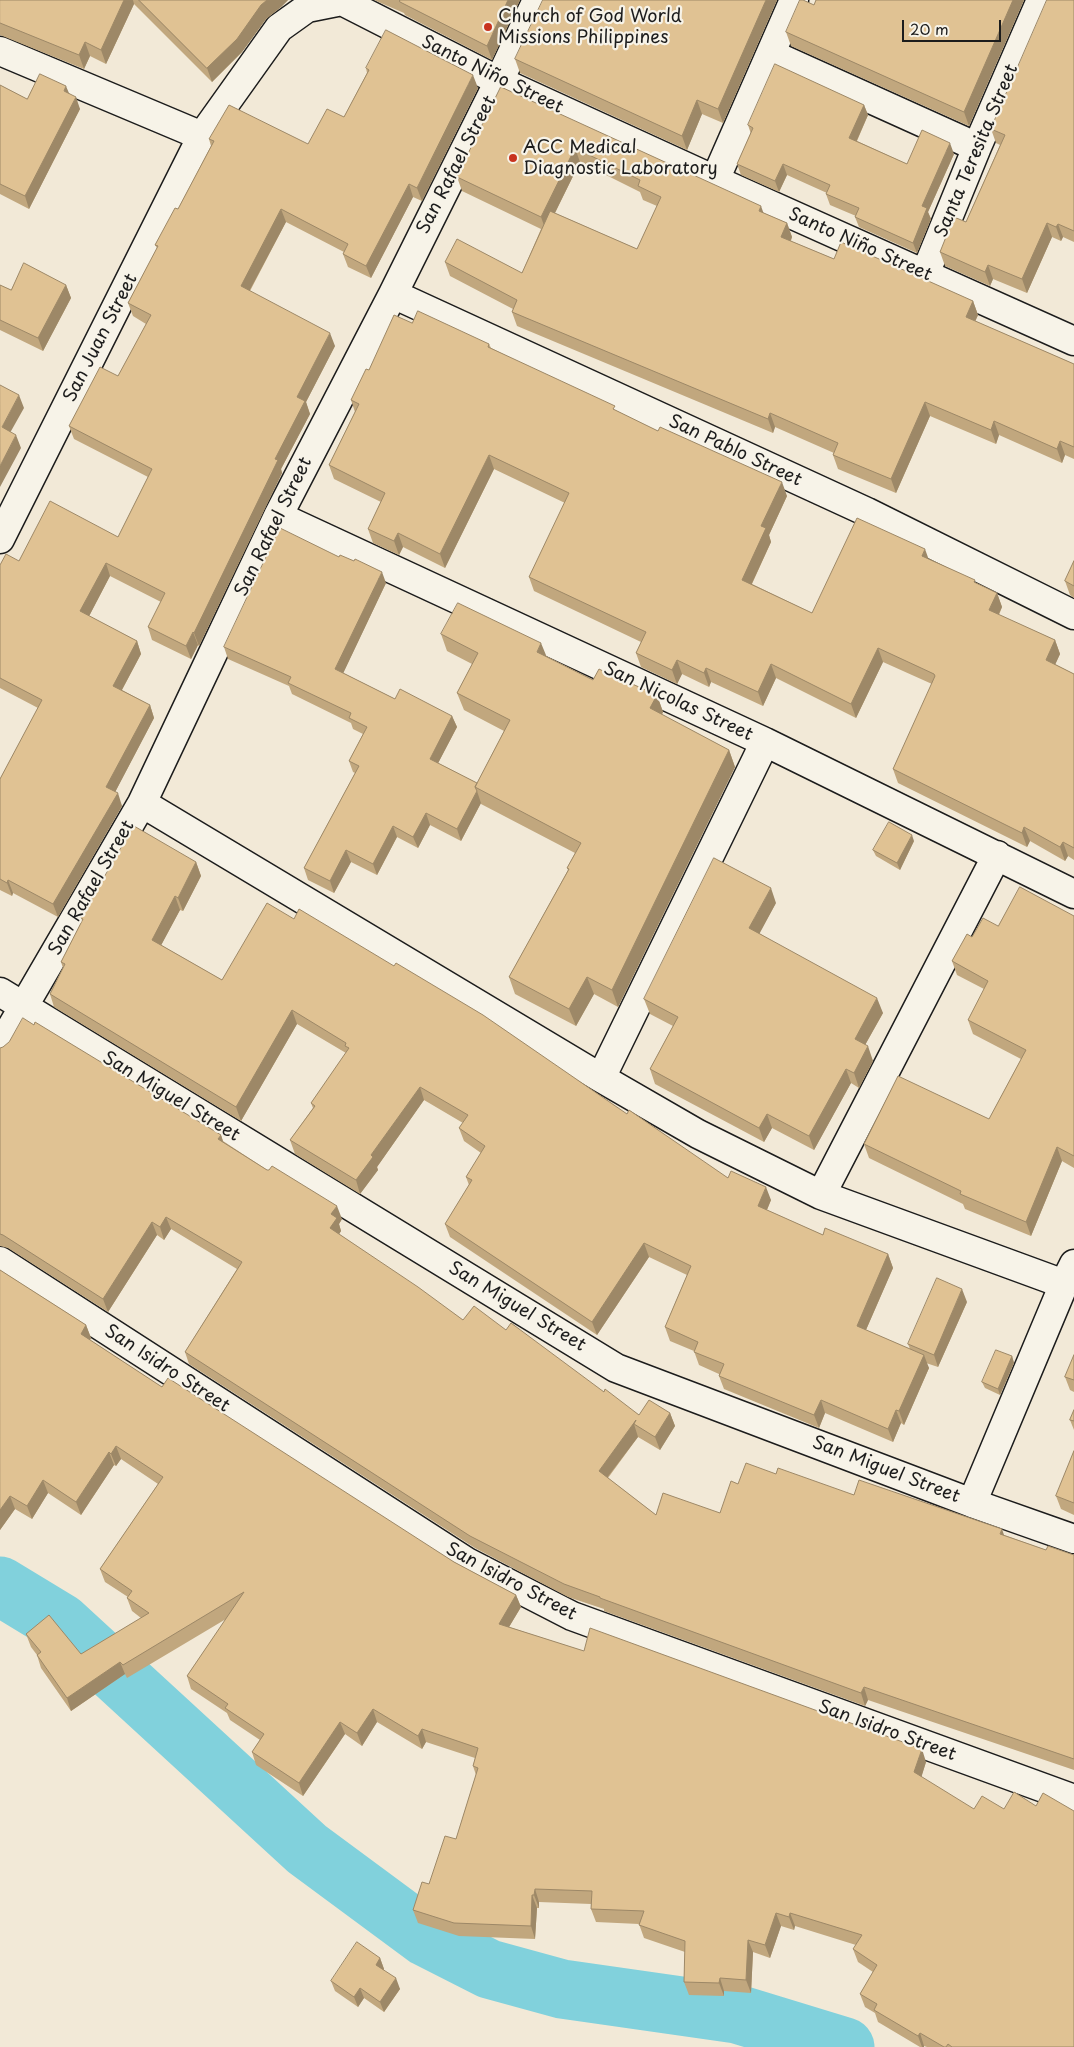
<!DOCTYPE html>
<html>
<head>
<meta charset="utf-8">
<style>
	body { margin:0 }
	#map { position:relative; width:1074px; height:2047px; overflow:hidden; background:#f2e9d7; font-family:"Playpen Sans",sans-serif }
	canvas { display:block }
	.scale { position:absolute; left:902px; top:20px; width:99px; height:22px; box-sizing:border-box; border:2px solid #1c1c1c; border-top:0; padding-left:6px; font-size:15px; line-height:18px; white-space:nowrap; color:#1c1c1c; -webkit-text-stroke:4px #f7f3e8; paint-order:stroke }
</style>
</head>
<body>
<div id="map">
<canvas width="1074" height="2047"></canvas>
<div class="scale">20 m</div>
</div>
<script>
const ctx = document.querySelector('canvas').getContext('2d');
ctx.lineJoin = 'round';
function stroke(path, color, width, dash) { ctx.strokeStyle = color; ctx.lineWidth = width; ctx.lineCap = dash ? 'butt' : 'round'; ctx.setLineDash(dash || []); ctx.stroke(path); }
function fillPath(path, color) { ctx.fillStyle = color; ctx.fill(path, 'evenodd'); }
function label(font, color, halo, rows, align = 'center') {
  ctx.font = font + ' "Playpen Sans",sans-serif'; ctx.lineWidth = 4.5; ctx.setLineDash([]); ctx.textBaseline = 'middle'; ctx.strokeStyle = halo; ctx.fillStyle = color; for (const [text, x, y, turn = 0] of rows) {
    ctx.save(); ctx.translate(x, y); ctx.rotate((+turn || 0) * Math.PI / 180); ctx.textAlign = isNaN(turn) ? turn : align; if (halo) ctx.strokeText(text, 0, 0); ctx.fillText(text, 0, 0); ctx.restore();
  }
}
const river = new Path2D(`
	M 0,1586 L 61,1623 L 307,1849 L 426,1937 L 489,1969 L 562,1989 L 737,2014 L 845,2047`);
const minor = new Path2D(`
	M 0,51 L 202,136
	M 771,54 L 977,147
	M 715,180 L 794,0
	M 925,274 L 977,147 L 1041,0
	M 393,294 L 867,512 L 1074,615
	M 278,516 L 765,742 L 1074,894
	M 0,539 L 202,136 L 279,28 L 307,8 L 342,1 L 499,81 L 715,180 L 1074,341
	M 142,803 L 601,1078 L 698,1134 L 821,1195 L 1064,1284
	M 0,992 L 616,1368 L 972,1503 L 1074,1539
	M 0,1047 L 142,803 L 278,516 L 393,294 L 499,81 L 537,0
	M 601,1078 L 765,742
	M 821,1195 L 997,855
	M 0,1261 L 467,1562 L 572,1616 L 1074,1799
	M 972,1503 L 1064,1284 L 1074,1264`);
const wall = new Path2D(`
	M 0,0 L 288,0 L 281,7 L 266,19 L 242,52 L 212,82 L 134,4 L 106,64 L 90,56 L 84,69 L 0,35 Z
	M 374,0 L 520,0 L 492,60 L 405,15 L 404,13 Z
	M 777,0 L 723,123 L 702,114 L 687,150 L 520,73 L 515,59 Z
	M 816,0 L 1024,0 L 969,126 L 791,46 L 786,32 L 814,5 Z
	M 1074,0 L 1074,242 L 1063,237 L 1061,241 L 1052,237 L 1027,293 L 993,279 L 990,286 L 945,266 L 940,252 L 966,222 L 1000,145 L 996,143 L 991,129 Z
	M 366,68 L 478,88 L 422,201 L 413,197 L 371,278 L 348,267 L 343,254 L 344,252 L 286,222 L 250,291 L 335,346 L 306,402 L 310,414 L 281,469 L 282,473 L 199,646 L 198,645 L 191,659 L 152,640 L 148,627 L 161,602 L 110,576 L 89,616 L 137,641 L 141,654 L 122,690 L 150,705 L 154,718 L 115,792 L 122,806 L 58,917 L 13,893 L 12,896 L 0,890 L 0,779 L 38,708 L 0,688 L 0,565 L 19,561 L 118,537 L 148,477 L 74,439 L 69,426 L 118,376 L 146,324 L 133,316 L 128,303 L 157,248 L 155,245 L 178,209 L 211,146 L 209,139 L 308,144 L 344,117 L 367,73 Z
	M 0,85 L 27,99 L 69,93 L 80,109 L 29,209 L 0,194 Z
	M 501,87 L 764,213 L 787,223 L 792,237 L 791,241 L 834,259 L 973,301 L 978,315 L 975,321 L 1074,364 L 1074,459 L 1065,455 L 1062,463 L 999,435 L 996,444 L 930,416 L 896,493 L 838,469 L 833,455 L 834,453 L 775,427 L 773,433 L 517,326 L 512,312 L 513,309 L 450,276 L 445,262 L 522,273 L 541,229 L 462,191 L 457,177 ZM 580,162 L 640,192 L 643,200 L 657,206 L 637,249 L 555,213 Z
	M 864,105 L 868,115 L 857,141 L 907,164 L 954,154 L 928,212 L 931,219 L 917,253 L 859,227 L 855,217 L 856,216 L 830,205 L 826,194 L 827,193 L 787,175 L 779,192 L 741,175 L 737,164 L 751,134 L 748,125 Z
	M 0,285 L 11,290 L 66,285 L 71,298 L 43,351 L 0,330 Z
	M 412,323 L 489,344 L 491,348 L 787,496 L 769,535 L 771,542 L 752,584 L 812,613 L 929,559 L 976,583 L 997,593 L 1002,607 L 999,615 L 1055,640 L 1060,654 L 1055,664 L 1074,674 L 1074,860 L 1068,856 L 1065,861 L 1030,841 L 1027,847 L 898,783 L 893,769 L 932,684 L 883,662 L 856,718 L 776,678 L 763,706 L 711,682 L 709,687 L 682,674 L 677,684 L 641,667 L 636,653 L 641,642 L 534,591 L 529,577 L 565,503 L 494,469 L 445,568 L 403,547 L 399,555 L 373,543 L 368,529 L 381,502 L 334,479 L 329,465 L 355,412 L 351,400 L 369,370 Z
	M 1074,561 L 1074,598 L 1070,595 L 1065,581 Z
	M 386,583 L 343,673 L 395,699 L 452,716 L 457,727 L 438,763 L 477,783 L 504,731 L 464,710 L 457,693 L 472,664 L 447,651 L 441,634 L 546,656 L 593,680 L 621,680 L 657,695 L 663,712 L 662,715 L 729,750 L 735,767 L 618,1007 L 594,994 L 576,1026 L 515,994 L 509,977 L 568,870 L 567,868 L 575,853 L 481,804 L 481,803 L 461,841 L 430,825 L 418,848 L 397,837 L 377,875 L 351,862 L 334,893 L 308,880 L 304,868 L 355,773 L 353,772 L 349,761 L 363,734 L 353,729 L 351,723 L 292,694 L 289,686 L 228,659 L 224,647 Z
	M 914,841 L 900,870 L 876,856 L 873,850 Z
	M 196,862 L 201,876 L 183,911 L 180,910 L 161,945 L 222,980 L 627,1114 L 728,1178 L 771,1200 L 767,1210 L 823,1235 L 888,1254 L 893,1268 L 866,1330 L 910,1349 L 908,1344 L 967,1302 L 938,1367 L 926,1363 L 929,1368 L 904,1425 L 901,1423 L 893,1442 L 825,1413 L 819,1428 L 724,1389 L 719,1376 L 719,1374 L 699,1365 L 694,1351 L 670,1341 L 665,1327 L 687,1275 L 649,1257 L 597,1335 L 450,1237 L 445,1224 L 469,1185 L 466,1177 L 481,1153 L 464,1141 L 459,1128 L 463,1123 L 424,1100 L 377,1167 L 378,1170 L 360,1194 L 295,1154 L 290,1140 L 313,1108 L 311,1103 L 346,1053 L 297,1024 L 241,1121 L 54,1007 L 50,994 L 63,968 L 61,962 L 82,921 L 81,918 Z
	M 776,903 L 759,933 L 883,1013 L 865,1045 L 873,1061 L 859,1088 L 851,1083 L 814,1150 L 772,1128 L 764,1142 L 655,1084 L 650,1069 L 673,1026 L 650,1014 L 644,999 Z
	M 1074,916 L 1074,1168 L 1062,1161 L 1031,1236 L 965,1209 L 963,1204 L 869,1158 L 864,1144 L 989,1119 L 1021,1059 L 973,1034 L 968,1020 L 984,989 L 957,975 L 952,961 L 972,937 L 998,926 Z
	M 0,1048 L 221,1135 L 223,1141 L 342,1219 L 339,1224 L 341,1231 L 339,1234 L 463,1320 L 506,1330 L 604,1392 L 639,1415 L 670,1413 L 675,1426 L 660,1450 L 638,1437 L 608,1478 L 656,1515 L 720,1513 L 738,1484 L 776,1474 L 1004,1535 L 1046,1550 L 1074,1555 L 1074,1770 L 868,1700 L 865,1706 L 604,1611 L 604,1609 L 568,1597 L 475,1548 L 189,1364 L 185,1352 L 237,1269 L 171,1229 L 164,1240 L 157,1235 L 108,1312 L 8,1248 L 0,1246 Z
	M 0,1270 L 86,1325 L 91,1338 L 90,1340 L 162,1387 L 454,1562 L 516,1595 L 521,1607 L 509,1627 L 926,1762 L 921,1777 L 1074,2047 L 927,2047 L 924,2046 L 924,2047 L 920,2047 L 878,2022 L 875,2013 L 865,2007 L 860,1994 L 873,1972 L 858,1962 L 853,1949 L 856,1945 L 795,1926 L 794,1930 L 781,1926 L 770,1958 L 753,1952 L 751,1993 L 724,1991 L 724,1996 L 689,1995 L 684,1982 L 685,1952 L 644,1938 L 639,1924 L 596,1922 L 591,1909 L 591,1904 L 539,1902 L 539,1908 L 537,1908 L 535,1939 L 459,1936 L 418,1923 L 413,1910 L 429,1884 L 456,1839 L 476,1775 L 473,1766 L 475,1758 L 426,1742 L 422,1749 L 377,1722 L 362,1746 L 345,1734 L 303,1796 L 256,1765 L 252,1752 L 260,1740 L 230,1720 L 227,1713 L 191,1689 L 187,1676 L 226,1619 L 127,1678 L 125,1674 L 71,1711 L 41,1668 L 37,1655 L 31,1647 L 26,1634 L 81,1654 L 141,1618 L 132,1611 L 127,1598 L 128,1597 L 105,1582 L 100,1569 L 158,1484 L 121,1459 L 116,1466 L 114,1465 L 81,1515 L 48,1493 L 32,1519 L 15,1509 L 0,1530 Z
	M 1074,1355 L 1074,1392 L 1070,1390 L 1065,1377 Z
	M 1012,1356 L 1014,1363 L 1000,1395 L 985,1388 L 982,1382 Z
	M 1074,1410 L 1074,1430 L 1070,1420 Z
	M 1074,1451 L 1074,1515 L 1061,1509 L 1056,1496 Z
	M 380,1958 L 384,1969 L 384,1970 L 400,1989 L 384,2012 L 364,1998 L 358,2007 L 335,1991 L 331,1981 Z`);
const shadedWall = new Path2D(`
	M 124,0 L 133,0 L 134,4 L 106,64 L 101,50 Z
	M 267,0 L 288,0 L 281,7 L 266,19 L 242,52 L 212,82 L 207,68 L 261,5 Z
	M 508,0 L 520,0 L 492,60 L 487,46 Z
	M 766,0 L 777,0 L 723,123 L 718,109 Z
	M 1013,0 L 1024,0 L 969,126 L 964,112 Z
	M 85,42 L 90,56 L 84,69 L 79,55 Z
	M 473,75 L 478,88 L 422,201 L 417,188 Z
	M 66,86 L 71,98 L 64,91 Z
	M 76,97 L 80,109 L 29,209 L 25,196 Z
	M 697,100 L 702,114 L 687,150 L 682,136 Z
	M 864,105 L 868,115 L 853,149 L 849,138 Z
	M 950,143 L 954,154 L 928,212 L 931,219 L 917,253 L 913,243 L 922,206 Z
	M 575,148 L 580,162 L 546,231 L 541,217 Z
	M 783,164 L 787,175 L 779,192 L 775,181 Z
	M 409,184 L 413,197 L 371,278 L 366,266 Z
	M 761,206 L 766,220 L 759,211 Z
	M 281,209 L 286,222 L 245,299 L 241,286 Z
	M 787,223 L 792,237 L 786,251 L 781,237 Z
	M 1047,223 L 1052,237 L 1027,293 L 1022,279 Z
	M 1058,224 L 1063,237 L 1061,241 L 1056,227 Z
	M 988,265 L 993,279 L 990,286 L 985,272 Z
	M 66,285 L 71,298 L 43,351 L 38,338 Z
	M 973,301 L 978,315 L 971,331 L 966,317 Z
	M 330,333 L 335,346 L 306,402 L 310,414 L 281,469 L 282,473 L 199,646 L 194,633 L 275,459 L 297,397 Z
	M 19,395 L 24,408 L 6,440 L 2,427 Z
	M 925,402 L 930,416 L 896,493 L 891,479 Z
	M 770,413 L 775,427 L 773,433 L 768,419 Z
	M 994,421 L 999,435 L 996,444 L 991,430 Z
	M 16,435 L 21,448 L 0,487 L 0,466 Z
	M 1060,441 L 1065,455 L 1062,463 L 1057,449 Z
	M 489,455 L 494,469 L 445,568 L 440,554 Z
	M 782,482 L 787,496 L 769,535 L 771,542 L 747,594 L 742,580 L 761,526 Z
	M 398,533 L 403,547 L 399,555 L 394,541 Z
	M 925,549 L 930,563 L 922,556 Z
	M 106,563 L 110,576 L 85,624 L 80,611 Z
	M 382,572 L 386,583 L 340,680 L 335,669 Z
	M 997,593 L 1002,607 L 994,624 L 989,610 Z
	M 193,632 L 198,645 L 191,659 L 186,646 Z
	M 1055,640 L 1060,654 L 1051,674 L 1046,660 Z
	M 137,641 L 141,654 L 117,699 L 113,686 Z
	M 541,643 L 548,660 L 537,652 Z
	M 878,648 L 883,662 L 856,718 L 851,704 Z
	M 677,660 L 682,674 L 677,684 L 672,670 Z
	M 771,664 L 776,678 L 763,706 L 758,692 Z
	M 706,668 L 711,682 L 709,687 L 704,673 Z
	M 657,695 L 663,712 L 656,725 L 650,708 Z
	M 150,705 L 154,718 L 111,800 L 106,787 Z
	M 452,716 L 457,727 L 434,771 L 430,759 Z
	M 729,750 L 735,767 L 618,1007 L 612,990 Z
	M 477,791 L 481,803 L 461,841 L 457,829 Z
	M 118,793 L 122,806 L 58,917 L 53,904 Z
	M 426,813 L 430,825 L 418,848 L 413,837 Z
	M 393,826 L 397,837 L 377,875 L 373,864 Z
	M 1024,827 L 1030,841 L 1027,847 L 1022,833 Z
	M 912,835 L 914,841 L 900,870 L 897,863 Z
	M 1063,842 L 1068,856 L 1065,861 L 1060,847 Z
	M 346,850 L 351,862 L 334,893 L 330,881 Z
	M 196,862 L 201,876 L 183,911 L 178,898 Z
	M 8,880 L 13,893 L 12,896 L 7,883 Z
	M 771,888 L 776,903 L 755,942 L 749,928 Z
	M 175,896 L 180,910 L 157,953 L 152,940 Z
	M 587,977 L 594,994 L 576,1026 L 569,1009 Z
	M 877,998 L 883,1013 L 860,1054 L 855,1039 Z
	M 292,1010 L 297,1024 L 241,1121 L 236,1107 Z
	M 868,1046 L 873,1061 L 859,1088 L 854,1073 Z
	M 846,1069 L 851,1083 L 814,1150 L 809,1136 Z
	M 420,1087 L 424,1100 L 377,1167 L 378,1170 L 360,1194 L 356,1180 L 371,1155 Z
	M 767,1114 L 772,1128 L 764,1142 L 759,1128 Z
	M 221,1135 L 225,1148 L 218,1139 Z
	M 1057,1147 L 1062,1161 L 1031,1236 L 1026,1222 Z
	M 766,1187 L 771,1200 L 763,1219 L 758,1206 Z
	M 337,1206 L 342,1219 L 339,1224 L 341,1231 L 335,1241 L 330,1228 L 331,1214 Z
	M 166,1217 L 171,1229 L 164,1240 L 160,1227 Z
	M 152,1222 L 157,1235 L 108,1312 L 103,1299 Z
	M 644,1243 L 649,1257 L 597,1335 L 592,1322 Z
	M 888,1254 L 893,1268 L 862,1339 L 857,1326 Z
	M 962,1289 L 967,1302 L 938,1367 L 934,1355 Z
	M 86,1325 L 91,1338 L 86,1347 L 81,1334 Z
	M 924,1355 L 929,1368 L 904,1425 L 899,1411 Z
	M 1012,1356 L 1014,1363 L 1000,1395 L 998,1389 Z
	M 821,1400 L 825,1413 L 819,1428 L 814,1415 Z
	M 896,1410 L 901,1423 L 893,1442 L 888,1429 Z
	M 670,1413 L 675,1426 L 660,1450 L 655,1437 Z
	M 636,1420 L 634,1424 L 638,1437 L 603,1483 L 599,1471 Z
	M 116,1446 L 121,1459 L 116,1466 L 111,1454 Z
	M 109,1452 L 114,1465 L 81,1515 L 76,1502 Z
	M 43,1480 L 48,1493 L 32,1519 L 27,1506 Z
	M 10,1496 L 15,1509 L 0,1530 L 0,1510 Z
	M 1002,1529 L 1006,1541 L 1000,1534 Z
	M 516,1595 L 521,1607 L 503,1637 L 499,1624 Z
	M 120,1662 L 125,1674 L 71,1711 L 67,1698 Z
	M 864,1687 L 868,1700 L 865,1706 L 861,1693 Z
	M 373,1709 L 377,1722 L 362,1746 L 357,1733 Z
	M 340,1722 L 345,1734 L 303,1796 L 299,1783 Z
	M 422,1729 L 426,1742 L 422,1749 L 418,1736 Z
	M 922,1749 L 926,1762 L 919,1785 L 914,1772 Z
	M 535,1889 L 539,1902 L 539,1908 L 534,1895 Z
	M 532,1895 L 537,1908 L 535,1939 L 531,1926 Z
	M 776,1913 L 781,1926 L 770,1958 L 765,1945 Z
	M 790,1913 L 795,1926 L 794,1930 L 789,1917 Z
	M 748,1940 L 753,1952 L 751,1993 L 746,1980 Z
	M 380,1958 L 384,1969 L 380,1975 L 376,1965 Z
	M 396,1978 L 400,1989 L 384,2012 L 380,2002 Z
	M 720,1978 L 724,1991 L 724,1996 L 719,1983 Z
	M 360,1988 L 364,1998 L 358,2007 L 354,1997 Z
	M 920,2033 L 924,2046 L 924,2047 L 922,2047 L 918,2036 Z`);
const building = new Path2D(`
	M 0,0 L 124,0 L 101,50 L 85,42 L 79,55 L 0,23 Z
	M 139,0 L 267,0 L 261,5 L 237,39 L 207,68 Z
	M 400,0 L 508,0 L 487,46 L 400,2 Z
	M 543,0 L 766,0 L 718,109 L 697,100 L 682,136 L 515,59 Z
	M 800,0 L 803,0 L 814,5 L 816,0 L 1013,0 L 964,112 L 786,32 Z
	M 1047,0 L 1074,0 L 1074,231 L 1058,224 L 1056,227 L 1047,223 L 1022,279 L 988,265 L 985,272 L 940,252 L 954,217 L 966,222 L 1005,135 L 991,129 Z
	M 386,30 L 473,75 L 417,188 L 409,184 L 366,266 L 343,254 L 348,244 L 281,209 L 241,286 L 330,333 L 297,397 L 305,401 L 275,459 L 278,460 L 194,633 L 193,632 L 186,646 L 148,627 L 165,593 L 106,563 L 80,611 L 137,641 L 113,686 L 150,705 L 106,787 L 118,793 L 53,904 L 8,880 L 7,883 L 0,879 L 0,779 L 42,700 L 0,678 L 0,565 L 6,554 L 19,561 L 50,501 L 118,537 L 152,469 L 69,426 L 100,367 L 118,376 L 151,315 L 128,303 L 158,246 L 155,245 L 175,208 L 178,209 L 214,141 L 209,139 L 229,105 L 308,144 L 327,109 L 344,117 L 369,70 L 366,68 Z
	M 775,64 L 864,105 L 849,138 L 907,164 L 922,130 L 950,143 L 922,206 L 927,208 L 913,243 L 855,217 L 859,208 L 826,194 L 830,185 L 783,164 L 775,181 L 737,164 L 753,128 L 748,125 Z
	M 40,74 L 66,86 L 64,91 L 76,97 L 25,196 L 0,184 L 0,85 L 27,99 Z
	M 501,87 L 761,206 L 759,211 L 787,223 L 781,237 L 834,259 L 841,242 L 973,301 L 966,317 L 1074,364 L 1074,447 L 1060,441 L 1057,449 L 994,421 L 991,430 L 925,402 L 891,479 L 833,455 L 838,443 L 770,413 L 768,419 L 512,312 L 517,300 L 445,262 L 457,239 L 522,273 L 550,211 L 637,249 L 661,197 L 638,186 L 640,180 L 575,148 L 541,217 L 457,177 Z
	M 24,263 L 66,285 L 38,338 L 0,320 L 0,285 L 11,290 Z
	M 418,311 L 489,344 L 488,347 L 615,406 L 613,409 L 658,431 L 660,427 L 782,482 L 761,526 L 766,528 L 742,580 L 812,613 L 857,518 L 925,549 L 922,556 L 975,580 L 974,582 L 997,593 L 989,610 L 1055,640 L 1046,660 L 1074,674 L 1074,848 L 1063,842 L 1060,847 L 1024,827 L 1022,833 L 893,769 L 935,676 L 934,674 L 878,648 L 851,704 L 771,664 L 758,692 L 706,668 L 704,673 L 677,660 L 672,670 L 636,653 L 646,632 L 529,577 L 569,493 L 489,455 L 440,554 L 398,533 L 394,541 L 368,529 L 385,493 L 329,465 L 359,404 L 351,400 L 366,369 L 369,370 L 394,315 L 412,323 Z
	M 0,385 L 19,395 L 2,427 L 16,435 L 0,466 Z
	M 280,528 L 339,557 L 340,555 L 354,561 L 355,559 L 382,572 L 335,669 L 395,699 L 400,689 L 452,716 L 430,759 L 477,783 L 475,787 L 477,791 L 457,829 L 426,813 L 413,837 L 393,826 L 373,864 L 346,850 L 330,881 L 304,868 L 359,766 L 349,761 L 367,727 L 349,718 L 351,713 L 288,683 L 291,677 L 224,647 Z
	M 1074,561 L 1074,586 L 1065,581 Z
	M 458,603 L 541,643 L 537,652 L 593,680 L 599,669 L 621,680 L 621,679 L 657,695 L 650,708 L 729,750 L 612,990 L 587,977 L 569,1009 L 509,977 L 569,869 L 567,868 L 581,843 L 475,787 L 510,720 L 457,693 L 478,653 L 441,634 Z
	M 889,822 L 912,835 L 897,863 L 873,850 Z
	M 134,826 L 196,862 L 178,898 L 175,896 L 152,940 L 222,980 L 267,903 L 294,919 L 299,909 L 394,966 L 396,963 L 483,1015 L 627,1114 L 629,1110 L 728,1178 L 731,1171 L 766,1187 L 758,1206 L 823,1235 L 825,1228 L 888,1254 L 857,1326 L 924,1355 L 899,1411 L 896,1410 L 888,1429 L 821,1400 L 814,1415 L 719,1376 L 724,1364 L 694,1352 L 698,1342 L 665,1327 L 691,1266 L 644,1243 L 592,1322 L 445,1224 L 472,1180 L 466,1177 L 485,1146 L 459,1128 L 468,1115 L 420,1087 L 371,1155 L 373,1157 L 356,1180 L 290,1140 L 315,1106 L 311,1103 L 349,1048 L 345,1046 L 346,1043 L 292,1010 L 236,1107 L 50,994 L 65,964 L 61,962 L 83,919 L 81,918 Z
	M 714,858 L 771,888 L 749,928 L 877,998 L 855,1039 L 868,1046 L 854,1073 L 846,1069 L 809,1136 L 767,1114 L 759,1128 L 650,1069 L 678,1017 L 644,999 Z
	M 1020,887 L 1074,916 L 1074,1156 L 1057,1147 L 1026,1222 L 960,1194 L 961,1191 L 864,1144 L 898,1076 L 989,1119 L 1026,1050 L 968,1020 L 988,981 L 952,961 L 967,934 L 972,937 L 983,918 L 998,926 Z
	M 23,1018 L 34,1025 L 35,1022 L 221,1135 L 218,1139 L 267,1170 L 269,1170 L 272,1166 L 337,1206 L 331,1214 L 337,1218 L 330,1228 L 418,1287 L 463,1320 L 474,1306 L 506,1330 L 511,1323 L 604,1392 L 605,1389 L 639,1415 L 649,1400 L 670,1413 L 655,1437 L 634,1424 L 636,1420 L 599,1471 L 656,1515 L 663,1493 L 720,1513 L 731,1481 L 738,1484 L 746,1463 L 776,1474 L 778,1468 L 854,1495 L 859,1480 L 1002,1529 L 1000,1534 L 1046,1550 L 1048,1546 L 1074,1555 L 1074,1759 L 864,1687 L 861,1693 L 600,1598 L 600,1597 L 564,1584 L 470,1536 L 185,1352 L 242,1262 L 166,1217 L 160,1227 L 152,1222 L 103,1299 L 3,1235 L 0,1234 L 0,1048 L 3,1047 L 9,1042 Z
	M 0,1270 L 86,1325 L 81,1334 L 162,1387 L 168,1378 L 454,1562 L 516,1595 L 499,1624 L 584,1651 L 590,1628 L 922,1749 L 914,1772 L 974,1809 L 982,1796 L 1004,1809 L 1014,1792 L 1036,1806 L 1043,1793 L 1074,1811 L 1074,2047 L 952,2047 L 948,2044 L 946,2047 L 944,2047 L 920,2033 L 918,2036 L 874,2010 L 877,2004 L 860,1994 L 877,1965 L 853,1949 L 862,1935 L 790,1913 L 789,1917 L 776,1913 L 765,1945 L 748,1940 L 746,1980 L 720,1978 L 719,1983 L 684,1982 L 685,1941 L 639,1925 L 644,1911 L 591,1909 L 592,1891 L 535,1889 L 534,1895 L 532,1895 L 531,1926 L 454,1923 L 413,1910 L 422,1882 L 429,1884 L 445,1836 L 456,1839 L 478,1768 L 473,1766 L 478,1748 L 422,1729 L 418,1736 L 373,1709 L 357,1733 L 340,1722 L 299,1783 L 252,1752 L 264,1734 L 225,1708 L 228,1704 L 187,1676 L 244,1592 L 123,1665 L 120,1662 L 67,1698 L 37,1655 L 41,1652 L 26,1634 L 49,1615 L 81,1654 L 149,1613 L 127,1598 L 132,1591 L 100,1569 L 163,1477 L 116,1446 L 111,1454 L 109,1452 L 76,1502 L 43,1480 L 27,1506 L 10,1496 L 0,1510 Z
	M 937,1278 L 962,1289 L 934,1355 L 908,1344 Z
	M 996,1350 L 1012,1356 L 998,1389 L 982,1382 Z
	M 1074,1355 L 1074,1380 L 1065,1377 Z
	M 1074,1410 L 1074,1421 L 1070,1420 Z
	M 1074,1451 L 1074,1503 L 1056,1496 Z
	M 357,1942 L 380,1958 L 376,1965 L 396,1978 L 380,2002 L 360,1988 L 354,1997 L 331,1981 Z`);
const markers = [
	[488,27,5,"#c8321e"],
	[513,158,5,"#c8321e"]
];
const poiNames = [
	["Church of God World",498,17],
	["Missions Philippines",498,38],
	["ACC Medical",523,148],
	["Diagnostic Laboratory",523,169]
];
const streetNames = [
	["Santo Niño Street",492,75,26],
	["Santa Teresita Street",977,151,-67],
	["San Rafael Street",457,165,-63],
	["Santo Niño Street",860,245,24],
	["San Juan Street",101,338,-63],
	["San Pablo Street",735,451,25],
	["San Rafael Street",274,527,-64],
	["San Nicolas Street",678,702,25],
	["San Rafael Street",92,888,-60],
	["San Miguel Street",171,1097,31],
	["San Miguel Street",517,1307,31],
	["San Isidro Street",167,1369,33],
	["San Miguel Street",886,1470,21],
	["San Isidro Street",511,1582,28],
	["San Isidro Street",887,1731,20]
];
stroke(river, '#81d1dc', 59);
stroke(minor, '#1c1c1c', 31);
stroke(minor, '#f7f3e8', 28);
fillPath(wall, '#c1a77e');
fillPath(shadedWall, '#9d8867');
fillPath(building, '#e0c293');
stroke(building, '#9d8867', 1);
for (const [x, y, r, color] of markers) { const dot = new Path2D(); dot.arc(x, y, r, 0, 2 * Math.PI); ctx.fillStyle = color; ctx.fill(dot); stroke(dot, '#f7f3e8', 2); }
label('18px', '#1c1c1c', '#f7f3e8', poiNames, 'left');
label('18px', '#1c1c1c', '#f7f3e8', streetNames);
</script>
</body>
</html>
